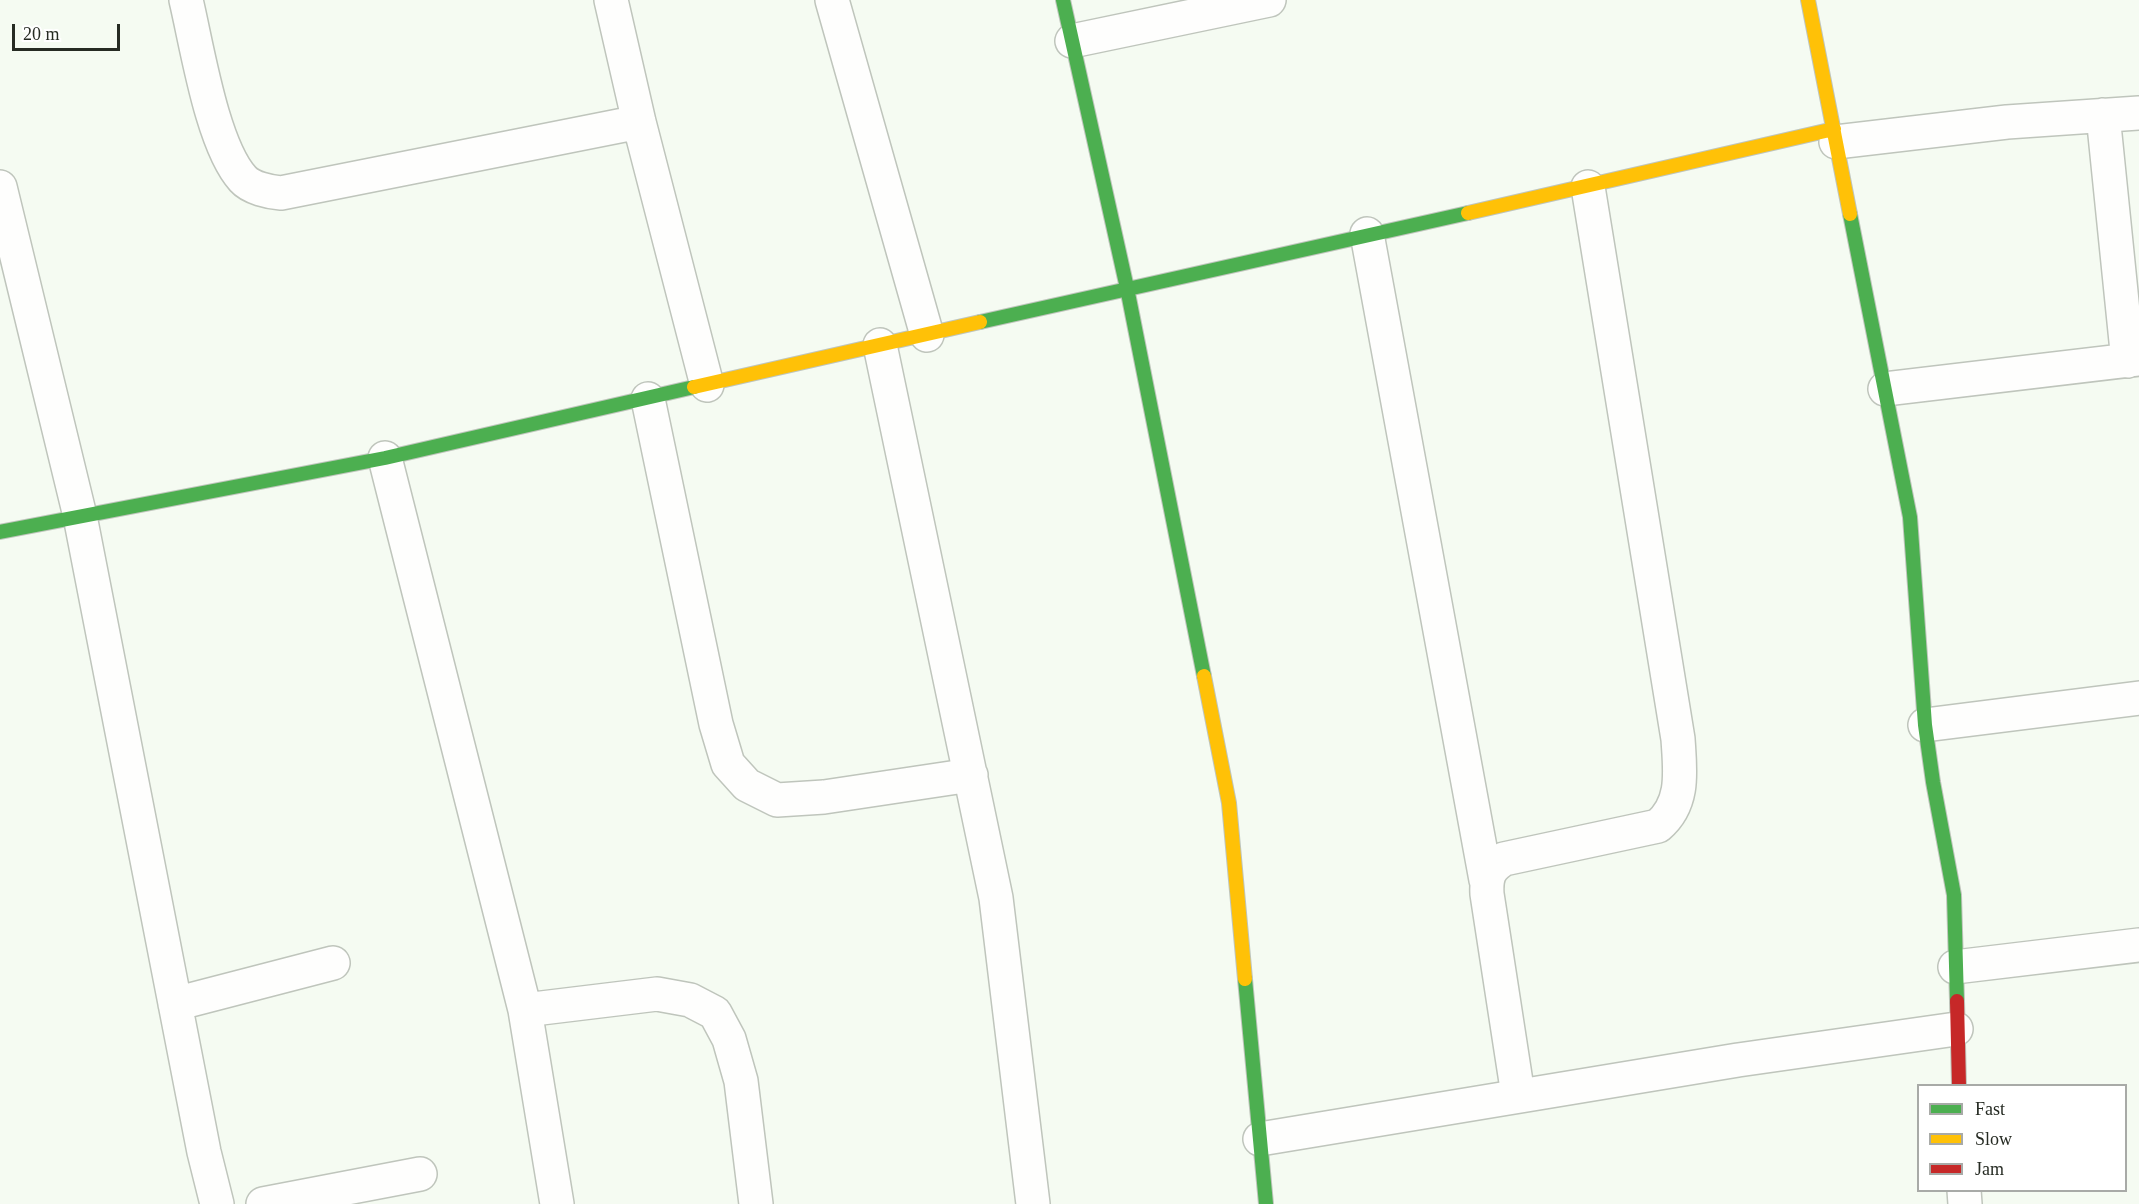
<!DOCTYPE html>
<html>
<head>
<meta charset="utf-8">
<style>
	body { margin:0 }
	#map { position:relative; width:2139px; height:1204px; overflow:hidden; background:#f5fbf2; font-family:"Times New Roman",serif }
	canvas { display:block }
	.legend { position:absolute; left:1917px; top:1084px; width:210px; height:108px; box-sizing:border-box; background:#fff; border:2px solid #a8aaa7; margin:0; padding:8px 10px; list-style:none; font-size:18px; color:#262b23 }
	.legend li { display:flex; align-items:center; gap:12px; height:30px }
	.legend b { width:30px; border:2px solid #a8aaa7 }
	.scale { position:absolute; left:12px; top:24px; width:108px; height:27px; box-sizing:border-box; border:3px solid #262b23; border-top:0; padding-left:8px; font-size:18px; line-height:21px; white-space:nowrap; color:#262b23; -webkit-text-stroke:4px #fff; paint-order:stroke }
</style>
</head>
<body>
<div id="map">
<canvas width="2139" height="1204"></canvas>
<ul class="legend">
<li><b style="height:8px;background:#4caf50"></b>Fast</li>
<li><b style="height:8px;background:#ffc107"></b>Slow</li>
<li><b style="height:8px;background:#c62828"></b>Jam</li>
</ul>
<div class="scale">20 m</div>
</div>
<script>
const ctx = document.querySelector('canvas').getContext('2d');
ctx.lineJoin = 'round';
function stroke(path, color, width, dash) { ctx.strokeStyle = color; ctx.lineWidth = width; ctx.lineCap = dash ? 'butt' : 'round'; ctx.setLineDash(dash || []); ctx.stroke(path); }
const street = new Path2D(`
	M 186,0 C 197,46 212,145 243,179 C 251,188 269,192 281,193 L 639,122
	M 611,0 L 639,122 L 707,385
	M 832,0 L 927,335
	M 1072,41 L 1269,0
	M 2103,115 L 2128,361
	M 1836,142 L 2007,122 L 2139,113
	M 0,187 L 80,516 L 204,1152 L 217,1204
	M 1367,234 L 1486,880
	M 880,345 L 996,898 L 1033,1204
	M 1885,389 L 2139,359
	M 648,399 L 716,724 L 728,764 L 747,785 L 777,800 L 824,797 L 971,775
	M 385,458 L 525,1010 L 557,1204
	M 1925,725 L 2139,698
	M 1955,967 L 2139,945
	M 175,1004 L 333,963
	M 525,1010 L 657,994 L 690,1000 L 715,1013 L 729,1039 L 741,1081 L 756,1204
	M 1518,1095 L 1487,894 C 1486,877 1489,868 1504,859 L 1658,826 C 1685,803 1680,771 1678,739 L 1588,187
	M 1260,1139 L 1738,1060 L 1956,1029
	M 1964,1190 L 1965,1204
	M 263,1204 L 420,1174`);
const fast = new Path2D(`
	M 1063,0 L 1127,288 L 1204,676
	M 1850,214 L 1910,517 L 1925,725 L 1933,782 L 1954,895 L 1957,1001
	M 980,322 L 1468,213
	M 0,532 L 385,458 L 694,387
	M 1245,979 L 1266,1204`);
const slow = new Path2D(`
	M 1808,0 L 1850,214
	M 1468,213 L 1834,129
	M 694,387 L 980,322
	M 1204,676 L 1229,803 L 1245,979`);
const jam = new Path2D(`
	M 1957,1001 L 1959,1086`);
stroke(street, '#bfc5bc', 36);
stroke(fast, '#bfc5bc', 16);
stroke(slow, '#bfc5bc', 16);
stroke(jam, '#bfc5bc', 16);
stroke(street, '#fefefd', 33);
stroke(fast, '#4caf50', 14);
stroke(slow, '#ffc107', 14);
stroke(jam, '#c62828', 14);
</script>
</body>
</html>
